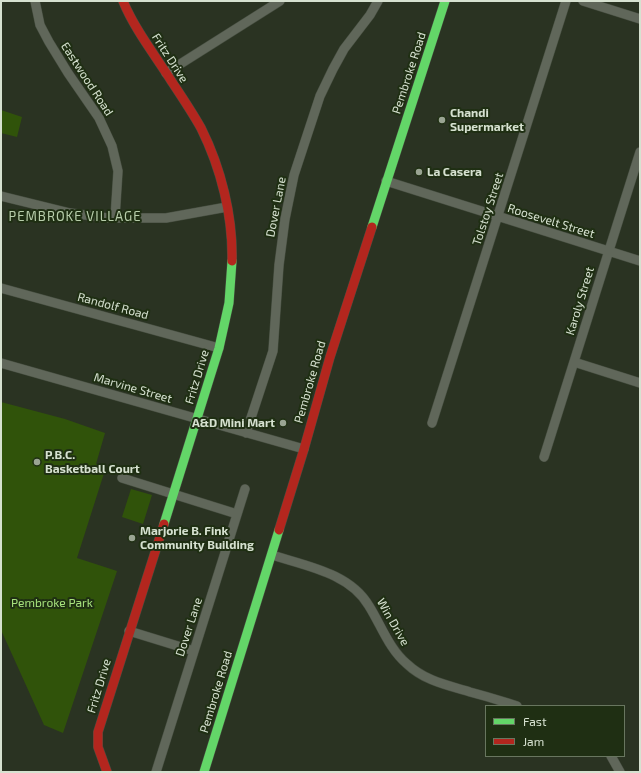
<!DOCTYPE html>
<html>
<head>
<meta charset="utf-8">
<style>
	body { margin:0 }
	#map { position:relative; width:641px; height:773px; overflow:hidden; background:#2a3322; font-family:"Exo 2",sans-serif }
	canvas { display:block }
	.frame { position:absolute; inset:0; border:2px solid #d6e1d0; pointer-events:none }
	.legend { position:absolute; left:485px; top:705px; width:140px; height:52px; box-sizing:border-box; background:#1f2f13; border:1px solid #68765f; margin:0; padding:5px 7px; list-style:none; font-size:12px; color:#d6e1d0 }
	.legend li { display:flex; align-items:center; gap:8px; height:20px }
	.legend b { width:20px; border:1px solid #68765f }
</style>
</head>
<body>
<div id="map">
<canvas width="641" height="773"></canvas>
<div class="frame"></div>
<ul class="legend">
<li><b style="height:5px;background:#63d668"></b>Fast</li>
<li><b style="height:5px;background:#b3261e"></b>Jam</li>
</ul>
</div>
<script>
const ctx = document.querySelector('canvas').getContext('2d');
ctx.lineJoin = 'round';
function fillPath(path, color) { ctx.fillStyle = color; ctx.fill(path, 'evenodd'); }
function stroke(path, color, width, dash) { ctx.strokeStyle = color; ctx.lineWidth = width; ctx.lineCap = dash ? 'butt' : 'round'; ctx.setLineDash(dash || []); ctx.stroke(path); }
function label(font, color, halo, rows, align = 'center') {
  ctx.font = font + ' "Exo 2",sans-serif'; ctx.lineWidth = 4; ctx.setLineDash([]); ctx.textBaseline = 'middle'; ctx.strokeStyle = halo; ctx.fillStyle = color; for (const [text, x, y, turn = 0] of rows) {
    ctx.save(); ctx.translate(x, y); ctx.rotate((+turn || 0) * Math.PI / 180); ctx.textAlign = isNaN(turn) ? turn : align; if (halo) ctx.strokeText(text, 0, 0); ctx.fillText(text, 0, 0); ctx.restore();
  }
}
const green = new Path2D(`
	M 1,110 L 22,117 L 17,137 L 1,133 Z
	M 1,402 L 65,419 L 105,433 L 96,464 L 106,467 L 77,558 L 117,571 L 63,733 L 44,725 L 1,630 Z
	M 131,489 L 152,495 L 143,524 L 122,517 Z`);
const street = new Path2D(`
	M 35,1 L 40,25 L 49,42 L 68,73 L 99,118 L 112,146 L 118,171 L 115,218
	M 583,1 L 640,19
	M 166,73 L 280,1
	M 386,181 L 640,261
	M 1,196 L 70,213 L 108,218 L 166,218 L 227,207
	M 1,288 L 219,348
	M 574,362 L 640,383
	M 1,363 L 304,449
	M 432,423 L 566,1
	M 246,433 L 273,351 L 279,265 L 285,219 L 294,175 L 320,96 L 333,69 L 344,49 L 370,15 L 378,1
	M 544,457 L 640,152
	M 122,478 L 237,514
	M 272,555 C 306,566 350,573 369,606 C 381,625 389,649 407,664 C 425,681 447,685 470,692 C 486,696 501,701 517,706
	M 129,631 L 194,651
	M 611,756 L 620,772
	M 156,772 L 245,489`);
const fast = new Path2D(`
	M 372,227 L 445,1
	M 164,524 L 219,348 L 229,303 L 232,261
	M 204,772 L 279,530`);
const jam = new Path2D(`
	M 123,1 C 135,30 155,55 172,82 C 182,97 192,112 201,128 C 221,168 233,216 232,261
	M 279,530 L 304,449 L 330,357 L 372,227
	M 107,772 L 98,747 L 98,732 L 164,524`);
const markers = [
	[442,120,4,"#9aa493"],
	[419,172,4,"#9aa493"],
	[283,423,4,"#9aa493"],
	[37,462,4,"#9aa493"],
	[132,538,4,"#9aa493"]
];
const streetNames = [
	["Fritz Drive",170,58,57],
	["Pembroke Road",409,73,-72],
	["Eastwood Road",87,79,57],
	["Dover Lane",276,207,-79],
	["Tolstoy Street",488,209,-72],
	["Roosevelt Street",551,221,17],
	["Karoly Street",580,301,-73],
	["Randolf Road",113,306,15],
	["Fritz Drive",197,377,-73],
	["Pembroke Road",310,382,-74],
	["Marvine Street",133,388,16],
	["Win Drive",393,622,60],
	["Dover Lane",189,627,-72],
	["Fritz Drive",99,686,-73],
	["Pembroke Road",216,692,-73]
];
const poiNames = [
	["Chandi",450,113],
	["Supermarket",450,127],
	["La Casera",427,172],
	["A&D Mini Mart",275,423,"right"],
	["P.B.C.",45,455],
	["Basketball Court",45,469],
	["Marjorie B. Fink",140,531],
	["Community Building",140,545]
];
const parkNames = [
	["Pembroke Park",52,603]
];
const neighbourhoodNames = [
	["PEMBROKE VILLAGE",75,217]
];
fillPath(green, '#30530a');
stroke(street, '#464e40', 10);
stroke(fast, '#464e40', 10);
stroke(jam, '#464e40', 10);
stroke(street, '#60675a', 9);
stroke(fast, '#63d668', 9);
stroke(jam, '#b3261e', 9);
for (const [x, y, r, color] of markers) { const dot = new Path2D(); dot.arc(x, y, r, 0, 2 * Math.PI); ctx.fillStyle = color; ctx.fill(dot); stroke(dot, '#1f2f13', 1.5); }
label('12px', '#d6e1d0', '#1f2f13', streetNames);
label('bold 12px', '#d6e1d0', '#1f2f13', poiNames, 'left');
label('12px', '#a7e27d', '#1f2f13', parkNames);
ctx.letterSpacing = '1px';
label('13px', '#b8ceab', '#1f2f13', neighbourhoodNames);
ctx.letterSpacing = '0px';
</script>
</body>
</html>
